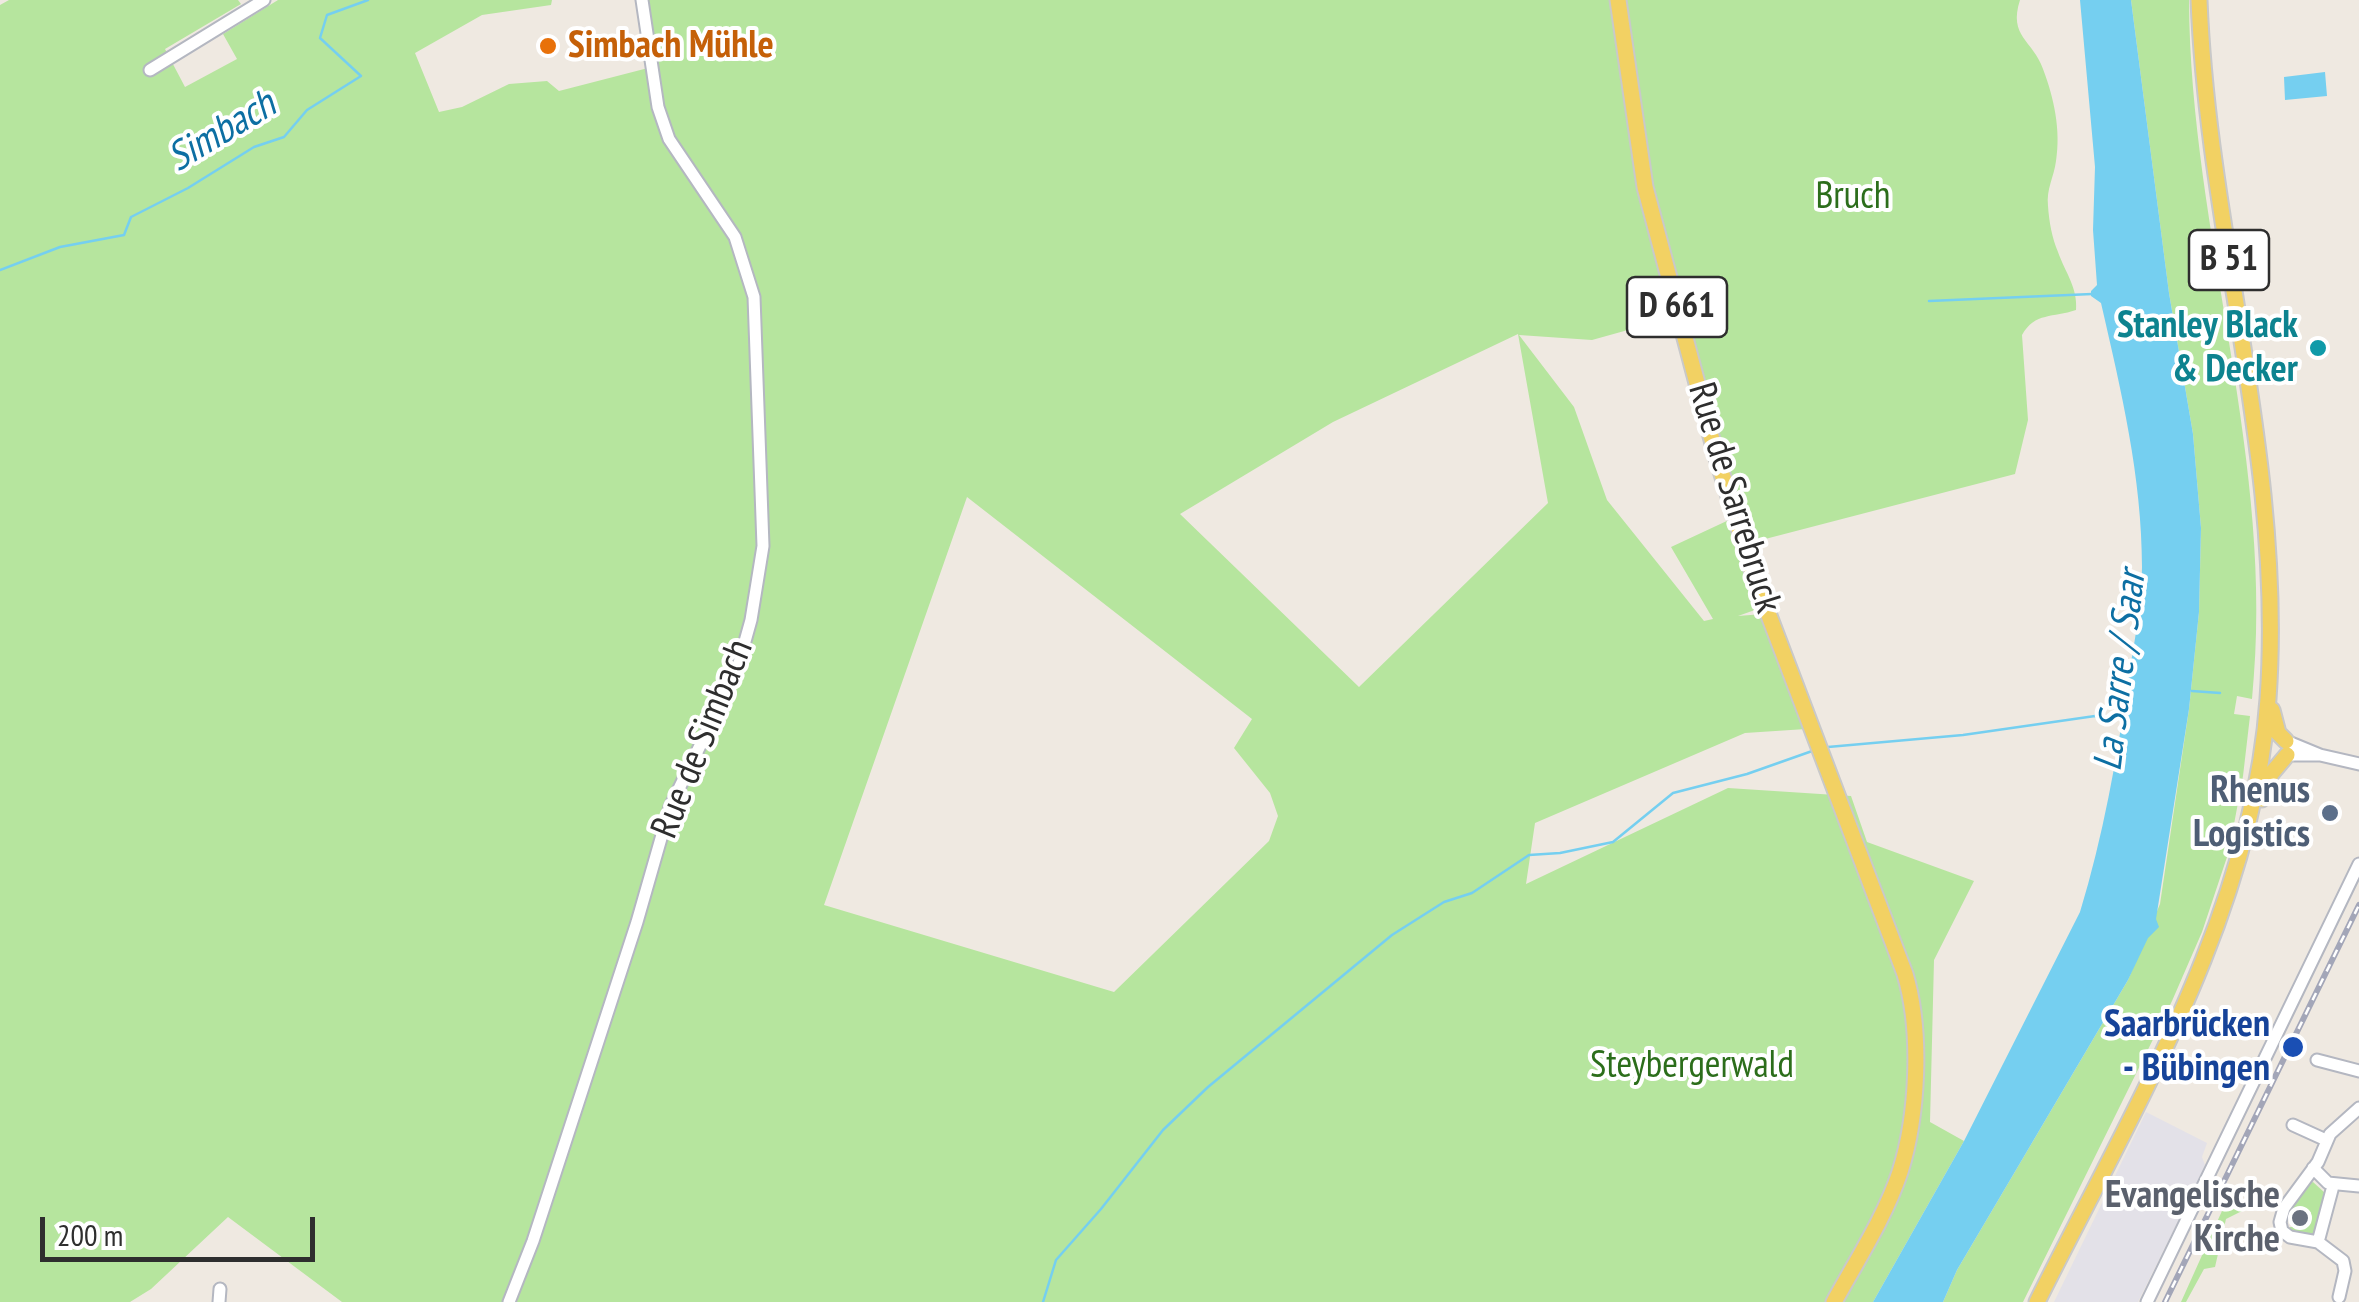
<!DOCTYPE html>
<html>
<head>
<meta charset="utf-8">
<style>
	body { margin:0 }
	#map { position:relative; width:2359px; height:1302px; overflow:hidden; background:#efe9e1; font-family:"PT Sans Narrow",sans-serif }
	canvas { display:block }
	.scale { position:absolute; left:40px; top:1217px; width:275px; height:45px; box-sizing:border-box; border:5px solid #2e2e2e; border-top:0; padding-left:12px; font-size:30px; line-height:35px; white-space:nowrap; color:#2e2e2e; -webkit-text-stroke:8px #fff; paint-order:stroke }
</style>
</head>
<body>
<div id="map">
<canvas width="2359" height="1302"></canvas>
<div class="scale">200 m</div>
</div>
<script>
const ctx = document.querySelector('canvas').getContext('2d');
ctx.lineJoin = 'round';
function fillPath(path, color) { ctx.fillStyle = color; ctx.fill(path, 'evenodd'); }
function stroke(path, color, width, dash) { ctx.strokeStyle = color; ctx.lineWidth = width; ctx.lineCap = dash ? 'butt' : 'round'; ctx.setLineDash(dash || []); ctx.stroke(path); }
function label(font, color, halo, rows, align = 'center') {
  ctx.font = font + ' "PT Sans Narrow",sans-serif'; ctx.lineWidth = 8; ctx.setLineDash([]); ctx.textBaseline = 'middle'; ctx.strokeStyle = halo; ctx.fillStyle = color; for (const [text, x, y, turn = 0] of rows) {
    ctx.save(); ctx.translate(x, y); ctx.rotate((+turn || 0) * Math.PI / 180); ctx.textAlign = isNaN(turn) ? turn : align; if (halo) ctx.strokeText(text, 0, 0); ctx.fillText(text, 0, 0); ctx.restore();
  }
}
const industrial = new Path2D(`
	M 2146,1112 L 2207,1143 L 2202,1157 L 2205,1165 L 2198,1181 L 2138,1302 L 2054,1302 Z`);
const green = new Path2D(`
	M 9,0 L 238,0 L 241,4 L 165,49 L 185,87 L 237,59 L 223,34 L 278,0 L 552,0 L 551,5 L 482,15 L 415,53 L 439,112 L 462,107 L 509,84 L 547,81 L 559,91 L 652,67 L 642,0 L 1613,0 L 1640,188 L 1671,318 L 1592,340 L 1519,335 L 1574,407 L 1607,500 L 1704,621 L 1713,619 L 1671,547 L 1731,519 L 1766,606 L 1738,616 L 1763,614 L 1806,729 L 1745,733 L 1535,823 L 1526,884 L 1728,788 L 1851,796 L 1867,842 L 1974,881 L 1934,960 L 1930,1122 L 1964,1141 L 1873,1302 L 342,1302 L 228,1217 L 151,1289 L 130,1302 L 0,1302 L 0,5 ZM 1518,334 L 1548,503 L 1359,687 L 1180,514 L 1333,422 ZM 967,497 L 1252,719 L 1234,748 L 1270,793 L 1278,816 L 1269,841 L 1114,992 L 824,905 Z
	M 1625,0 L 2020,0 C 2008,37 2033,40 2043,69 C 2054,98 2061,130 2056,161 C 2054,177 2046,189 2048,206 C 2049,221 2052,238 2058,252 C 2065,272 2078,288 2076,310 C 2053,318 2035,312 2022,335 L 2028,420 L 2015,474 L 1746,544 L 1651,187 Z
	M 2131,0 L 2189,0 C 2190,234 2277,464 2252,699 L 2237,696 L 2234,714 L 2250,716 L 2243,776 L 2229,851 L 2202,932 L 2172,1001 L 2023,1302 L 1943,1302 L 1957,1270 L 2128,980 L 2160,904 L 2189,709 L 2199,612 L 2201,528 L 2193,434 L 2169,293 Z
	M 2313,1182 L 2325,1193 L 2316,1232 L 2313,1235 L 2288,1231 L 2290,1227 L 2305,1227 L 2306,1223 L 2311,1223 L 2311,1212 L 2287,1210 L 2307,1184 Z
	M 2226,1202 L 2244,1210 L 2226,1219 L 2215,1267 L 2204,1269 L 2186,1302 L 2181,1302 Z`);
const water = new Path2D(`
	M 2080,0 L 2131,0 L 2169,293 L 2193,434 L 2201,528 L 2199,612 L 2189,709 L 2156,919 L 2159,927 L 2148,938 L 2128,980 L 1957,1270 L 1943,1302 L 1873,1302 L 1964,1141 L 2080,912 C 2103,837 2117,758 2128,681 C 2134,643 2142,605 2142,567 C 2142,477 2121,390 2101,303 L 2091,296 L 2091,291 L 2097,285 L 2093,230 L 2095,167 Z
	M 2325,72 L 2327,96 L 2285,100 L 2284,77 Z`);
const stream = new Path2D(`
	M 0,270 L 60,247 L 124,235 L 131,217 L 188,188 L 254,147 L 284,137 L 307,110 L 361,76 L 320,38 L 327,15 L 368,0
	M 1929,301 L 2092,294
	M 2192,691 L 2220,693
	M 1828,747 L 1963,735 L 2095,716 L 2126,717
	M 1043,1302 L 1056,1260 L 1101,1209 L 1163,1130 L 1208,1087 L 1392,935 L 1444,902 L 1472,893 L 1529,855 L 1560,853 L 1613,842 L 1673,793 L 1747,774 L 1815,750`);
const minor = new Path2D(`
	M 150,70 L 264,0
	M 2286,741 L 2320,755
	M 2287,755 L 2320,755 L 2359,764
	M 2317,1060 L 2359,1071
	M 2293,1125 L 2326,1140
	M 2313,1168 L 2328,1183 L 2359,1186
	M 2318,1242 L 2333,1186
	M 2339,1297 L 2345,1271 L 2343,1261 L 2318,1242 L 2290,1237 L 2282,1231 L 2280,1222 L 2284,1208 L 2318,1162 L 2330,1134 L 2359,1108
	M 219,1302 L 220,1289
	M 509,1302 L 533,1241 L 637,922 L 670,807 L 737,670 L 751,620 L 763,546 L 754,297 L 735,237 L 669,139 L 658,107 L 642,0
	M 2147,1302 L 2359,864`);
const major = new Path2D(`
	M 1618,0 L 1645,187 L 1716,455 L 1754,576 L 1905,974 C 1922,1031 1918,1115 1900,1172 C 1885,1217 1857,1260 1834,1302
	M 2272,710 L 2278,733 L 2286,741
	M 2262,799 L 2271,774 L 2287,755
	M 2037,1302 C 2131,1113 2253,914 2268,699 C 2285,463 2208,234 2199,0`);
const rail = new Path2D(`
	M 2165,1302 L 2359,905`);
const markers = [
	[548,46,10,"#e8710a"],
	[2318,348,10,"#0f9aa8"],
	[2330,813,10,"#5c6f8a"],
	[2293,1047,12,"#1a4fb4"],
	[2300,1218,10,"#6b7280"]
];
const shields = [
	[2229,260,80],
	[1677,307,100]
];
const shieldNames = [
	["B 51",2229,260],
	["D 661",1677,307]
];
const foodNames = [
	["Simbach Mühle",568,46]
];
const parkNames = [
	["Bruch",1853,197],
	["Steybergerwald",1692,1066]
];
const cultureNames = [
	["Stanley Black",2298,326],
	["& Decker",2298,370]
];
const streetNames = [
	["Rue de Sarrebruck",1734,498,73],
	["Rue de Simbach",703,739,-68]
];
const serviceNames = [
	["Rhenus",2310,791],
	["Logistics",2310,835]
];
const transitNames = [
	["Saarbrücken",2270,1025],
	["- Bübingen",2270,1069]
];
const worshipNames = [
	["Evangelische",2280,1196],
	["Kirche",2280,1240]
];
const waterNames = [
	["Simbach",222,132,-31],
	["La Sarre / Saar",2121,671,-83]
];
fillPath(industrial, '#e3e1e8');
fillPath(green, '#b6e59e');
fillPath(water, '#75cff0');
stroke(stream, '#75cff0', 2.5);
stroke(minor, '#b4b7c1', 15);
stroke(major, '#c9c9c9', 19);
stroke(minor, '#fff', 11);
stroke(major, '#f2d163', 15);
stroke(rail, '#a3a6b8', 6);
stroke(rail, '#fff', 2.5, [8]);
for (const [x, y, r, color] of markers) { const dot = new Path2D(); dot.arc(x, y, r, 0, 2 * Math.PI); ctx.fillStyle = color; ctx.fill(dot); stroke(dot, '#fff', 4); }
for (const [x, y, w] of shields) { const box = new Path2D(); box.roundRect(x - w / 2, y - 30, w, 60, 8); ctx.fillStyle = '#fff'; ctx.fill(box); stroke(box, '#2e2e2e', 2.5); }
label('bold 35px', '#2e2e2e', null, shieldNames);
label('bold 38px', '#c56008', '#fff', foodNames, 'left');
label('38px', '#2c6e1b', '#fff', parkNames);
label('bold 38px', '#0d838f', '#fff', cultureNames, 'right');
label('38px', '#2e2e2e', '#fff', streetNames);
label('bold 38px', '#4e5e75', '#fff', serviceNames, 'right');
label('bold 38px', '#164399', '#fff', transitNames, 'right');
label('bold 38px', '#5b616d', '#fff', worshipNames, 'right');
label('italic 40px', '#0d6fa3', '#fff', waterNames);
</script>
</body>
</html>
